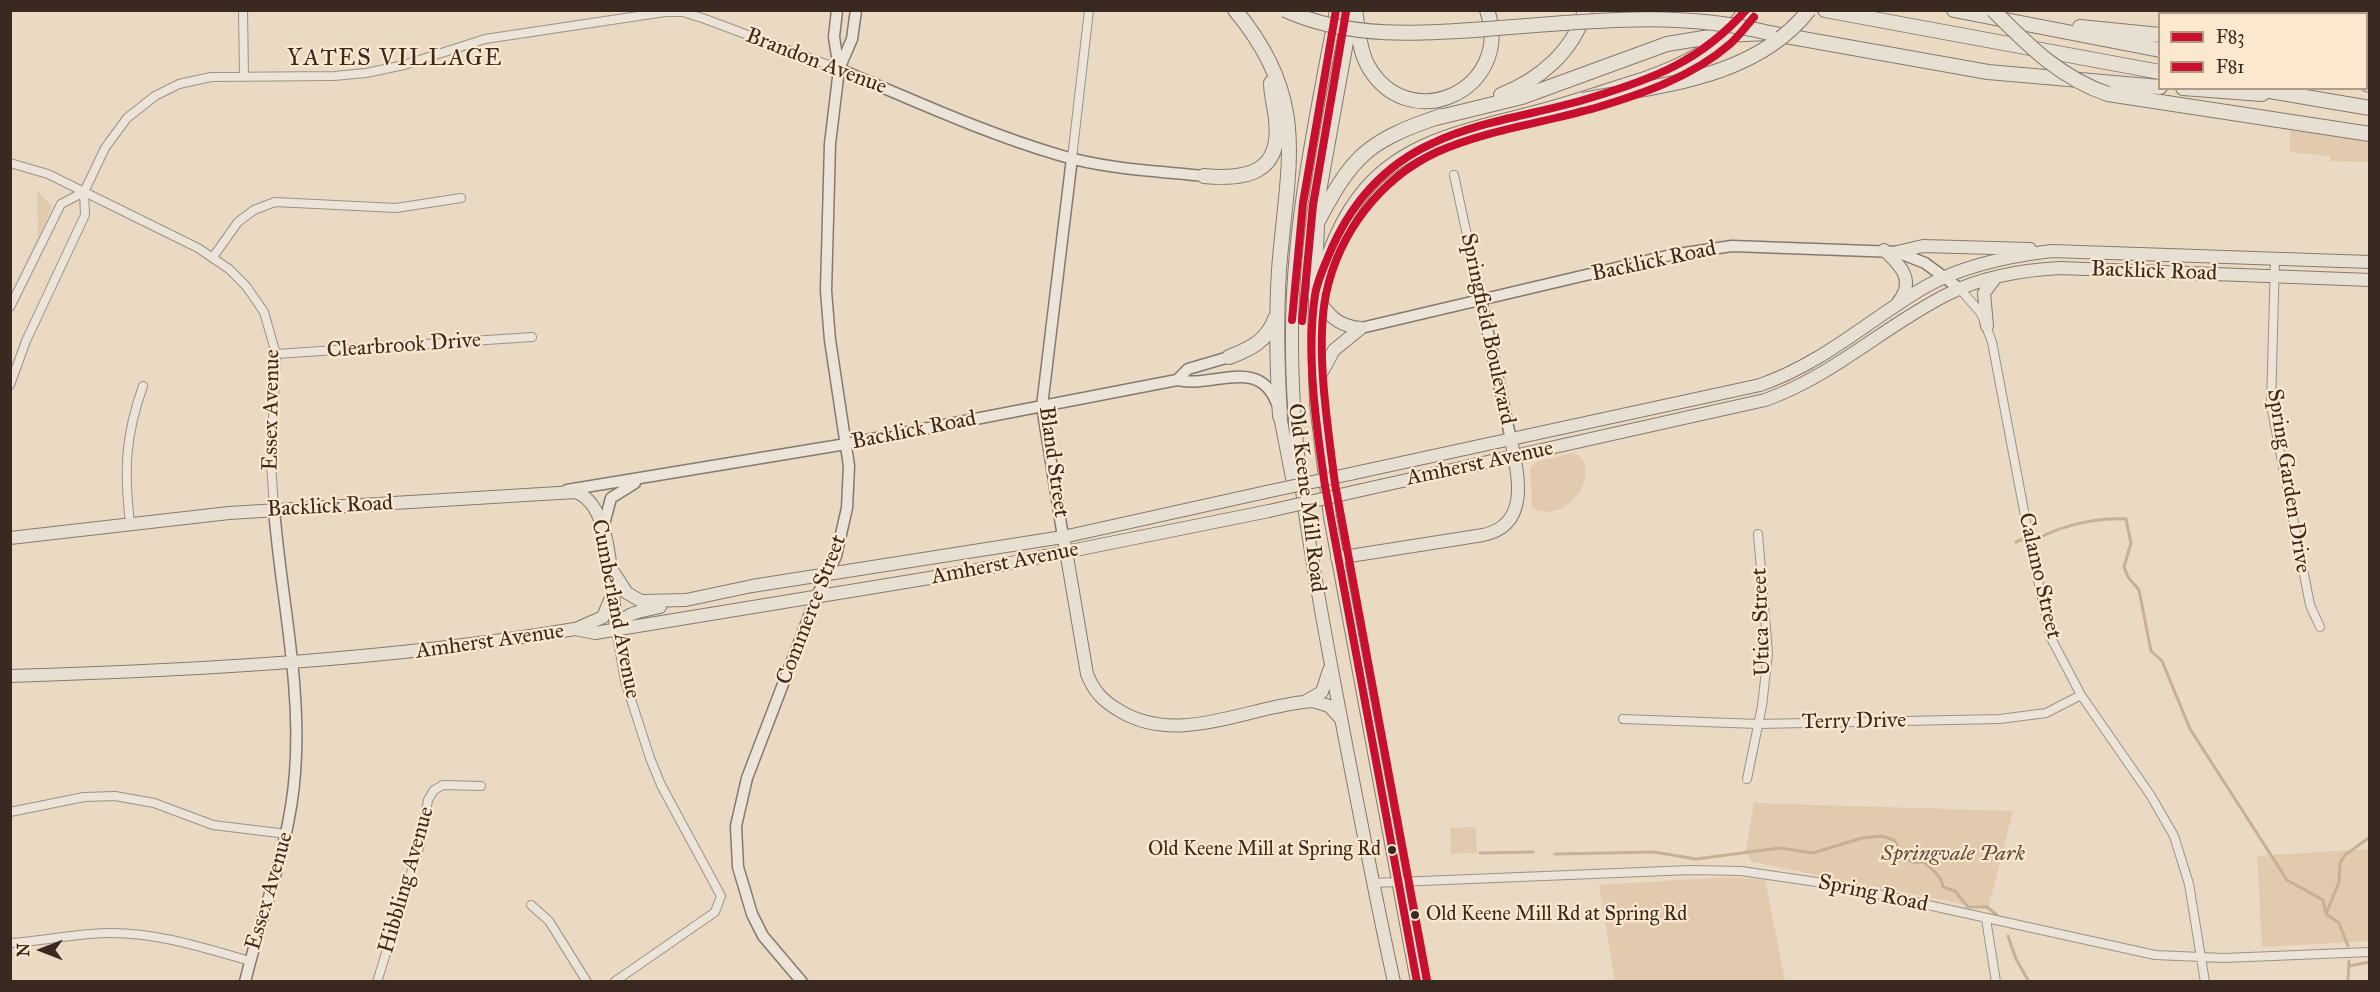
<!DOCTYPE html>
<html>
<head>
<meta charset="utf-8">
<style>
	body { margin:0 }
	#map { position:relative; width:2380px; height:992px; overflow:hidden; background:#ead9c3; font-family:"IM FELL Great Primer",serif }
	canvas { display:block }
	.frame { position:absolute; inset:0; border:12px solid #3a2921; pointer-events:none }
	.legend { position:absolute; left:2158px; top:12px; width:210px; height:78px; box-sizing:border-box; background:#fbe8ce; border:2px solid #ae9c89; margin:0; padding:8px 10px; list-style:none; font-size:18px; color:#3a2921 }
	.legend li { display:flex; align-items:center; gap:12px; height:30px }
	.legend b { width:30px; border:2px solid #ae9c89 }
	.north { position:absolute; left:12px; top:920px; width:60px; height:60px; -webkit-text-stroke:4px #fbe8ce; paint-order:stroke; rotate:270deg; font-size:16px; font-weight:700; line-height:24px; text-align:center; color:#3a2921 }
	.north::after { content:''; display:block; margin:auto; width:21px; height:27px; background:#3a2921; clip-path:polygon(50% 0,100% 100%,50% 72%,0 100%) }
</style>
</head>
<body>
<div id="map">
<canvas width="2380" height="992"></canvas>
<div class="frame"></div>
<ul class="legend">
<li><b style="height:8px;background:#c8102e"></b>F83</li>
<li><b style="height:8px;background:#c8102e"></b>F81</li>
</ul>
<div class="north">N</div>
</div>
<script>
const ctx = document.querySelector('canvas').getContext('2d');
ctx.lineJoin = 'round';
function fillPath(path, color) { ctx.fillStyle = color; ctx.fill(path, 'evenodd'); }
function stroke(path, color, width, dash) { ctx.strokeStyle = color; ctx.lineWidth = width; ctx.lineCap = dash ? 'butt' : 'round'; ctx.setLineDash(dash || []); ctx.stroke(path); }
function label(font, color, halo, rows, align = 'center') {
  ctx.font = font + ' "IM FELL Great Primer",serif'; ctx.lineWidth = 4.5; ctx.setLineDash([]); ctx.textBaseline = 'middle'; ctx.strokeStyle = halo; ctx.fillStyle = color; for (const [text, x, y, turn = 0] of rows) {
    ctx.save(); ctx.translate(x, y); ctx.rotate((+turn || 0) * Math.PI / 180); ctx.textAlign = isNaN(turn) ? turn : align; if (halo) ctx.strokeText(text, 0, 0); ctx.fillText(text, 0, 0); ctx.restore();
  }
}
const green = new Path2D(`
	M 2290,130 L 2369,141 L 2369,162 L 2330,161 L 2330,156 L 2290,152 Z
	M 37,190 L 52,207 L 38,240 Z
	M 1573,453 C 1605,464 1571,528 1532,508 L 1530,468 L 1536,462 Z
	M 1754,803 L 2013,811 L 1988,909 L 1752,862 L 1746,851 Z
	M 1476,827 L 1477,853 L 1451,854 L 1450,828 Z
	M 2369,849 L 2369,941 L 2262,947 L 2257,856 Z
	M 1729,877 L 1765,880 L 1785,981 L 1615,981 L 1599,885 Z`);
const stream = new Path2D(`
	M 2039,538 C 2063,525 2099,517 2126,519 L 2131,543 L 2124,567 L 2128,577 L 2139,590 L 2151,651 L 2162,661 L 2190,729 L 2287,880 L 2323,900 L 2326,914
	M 2016,542 L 2023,539
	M 1480,853 L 1533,852
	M 1555,854 L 1654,852 L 1696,859 L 1780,848 L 1813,853 L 1862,838 L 1882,836 L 1894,840 L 1906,859 L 1915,863 L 1923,862 C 1931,868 1942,876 1943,887 L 1955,891 L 1968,907 L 1987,907 L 1997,915
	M 2326,914 L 2339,882 L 2340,863 L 2345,855 L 2370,837
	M 2326,914 L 2339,923 L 2348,946
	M 2008,936 L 2016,959 L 2029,982
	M 2349,966 L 2370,962
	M 2348,982 L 2349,961`);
const street = new Path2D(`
	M 243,10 L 244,77
	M 1072,158 L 1089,10
	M 10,163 L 48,174 L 198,248 L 229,269 L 246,286 L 264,312 L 276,354 L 271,463 L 274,509
	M 1454,175 L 1481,300
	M 213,257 L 238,222 L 254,210 L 275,202 L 396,208 L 461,198
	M 2275,259 L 2271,405 L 2310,605 L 2320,627
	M 1960,289 L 1981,313 L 1992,342 L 2032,553 L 2051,638 L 2081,695 L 2151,796 L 2174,836 L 2189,884 L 2205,982
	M 10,307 L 61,204 L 84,192
	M 276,354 L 532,337
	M 10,385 L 26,341 L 85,215 L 84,192 L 105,148 L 127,118 L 155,96 L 179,84 L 211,77 L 334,76 L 366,73 L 404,65 L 485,39 L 665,12 L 683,12 L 705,19 L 839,69
	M 130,523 C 124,471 125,436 143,386
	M 1623,719 L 1758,724 L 2000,719 L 2046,713 L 2081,695
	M 1747,779 L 1762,706 L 1768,653 L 1758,534
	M 10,812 L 84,797 L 115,796 L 154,803 L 213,825 L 287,834
	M 1373,883 L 1691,870 L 1741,871 L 1837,885 L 2155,955 L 2224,958 L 2370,952
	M 531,905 L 549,921 L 587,982
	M 1986,919 L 1996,982
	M 10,943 C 44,941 77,933 111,933 C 159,933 204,948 250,961
	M 377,982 L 420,844 L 428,800 L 434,790 L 443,785 L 481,786
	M 614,982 L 715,912 L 721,896 L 661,785 L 650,758 L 625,681 L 616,630`);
const secondary = new Path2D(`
	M 839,69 C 911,99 984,133 1059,155 C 1105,169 1156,171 1204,176
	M 839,69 L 852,39 L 856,10
	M 1481,300 L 1511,440
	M 1361,328 L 1671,255 L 1732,246 L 1897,252 L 1925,263 L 1960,289
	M 1177,380 L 1188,369 L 1229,357
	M 567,490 L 846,444 L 1177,380 C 1212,389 1259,355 1277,404
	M 603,528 L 611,498 L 635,483
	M 1063,537 L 1042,406 L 1072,158
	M 245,982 C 262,911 290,845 295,773 C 302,685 281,597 274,509
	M 802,982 L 763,936 L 752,914 L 738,867 L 736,826 L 747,778 L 816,598 L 836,556 L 847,508 L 849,466 L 830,340 L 826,291 L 830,144 L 839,69 L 834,37 L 837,10`);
const primary = new Path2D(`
	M 1336,10 C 1316,116 1292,225 1292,333 C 1291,455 1312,562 1334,681 C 1353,781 1372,882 1394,982
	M 1351,20 L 1319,197 L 1314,334 L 1316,404 L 1330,517 L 1417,982
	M 1884,250 C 1902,267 1916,281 1897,304
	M 1897,252 L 1923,246 L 2030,249
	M 1315,295 C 1328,314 1336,326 1361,328
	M 1987,326 L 1984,293 L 1996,277
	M 1317,381 L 1334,350 L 1361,328
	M 1280,416 L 1292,478
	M 1350,474 L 1760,385 C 1825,362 1867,321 1925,287 C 1963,265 2009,256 2052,251 L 2370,262
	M 1353,492 L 1765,400 C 1833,376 1884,326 1948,294 C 1982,277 2022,270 2060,268 L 2370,280
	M 10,538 L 229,513 L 575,492 C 614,503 612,596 616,630
	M 1065,545 L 1087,674 C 1094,692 1103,701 1120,711 C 1180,747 1250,705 1313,701 L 1329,706 L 1340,718
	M 1337,558 L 1483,535 C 1531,525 1518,475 1511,440
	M 612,570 L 627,593 L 641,601 L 686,600 L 752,586 L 1063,537 L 1266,492
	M 576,629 L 603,617 L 610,600
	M 616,630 C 623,612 642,611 660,607
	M 10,676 C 200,670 387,660 575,629 L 595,633 L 966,572 L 1269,511
	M 1306,701 L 1322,692 L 1329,670`);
const highway = new Path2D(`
	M 1235,10 C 1311,101 1287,164 1279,270 C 1276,319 1277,367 1280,416
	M 1355,10 C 1358,28 1359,48 1367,64 C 1407,139 1515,90 1487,10
	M 1825,10 L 2160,72
	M 1954,10 L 2160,50
	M 2192,10 L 2206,14
	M 2274,10 L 2284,14
	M 2080,27 L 2160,35
	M 2366,34 L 2370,35
	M 2366,65 L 2370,65
	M 2366,84 L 2370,85
	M 2183,88 L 2262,94
	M 2252,88 L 2370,108
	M 2108,94 L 2370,134
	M 1501,95 C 1539,80 1574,51 1585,10
	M 1432,119 L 1522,97 L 1667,44 L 1722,35 L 1769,33 L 1988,72 L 2160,87
	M 1204,176 C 1247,180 1282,173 1276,120 C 1275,108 1271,95 1271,83
	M 1317,223 C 1353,155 1367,141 1441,116
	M 1315,295 C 1328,257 1339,220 1366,189 C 1410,137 1484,127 1546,110 C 1579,101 1610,90 1642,80 C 1683,66 1721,48 1746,10
	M 1229,357 C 1250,349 1267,341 1275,319`);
const primaryBridge = new Path2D(`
	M 1266,492 L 1350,474
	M 1269,511 L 1353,492`);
const highwayBridge = new Path2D(`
	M 1285,10 C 1348,39 1421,34 1487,29 C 1581,22 1676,9 1769,33
	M 1993,10 C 2028,45 2060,78 2108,94
	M 1583,100 C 1662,85 1756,78 1809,10`);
const bus1 = new Path2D(`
	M 1292,320 L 1303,203 L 1336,10
	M 1417,982 L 1325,486 C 1316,424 1306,357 1315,295 C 1317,282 1323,269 1328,257 C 1349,205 1382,166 1433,143 C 1481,120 1539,114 1590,98 C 1653,79 1701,61 1746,10`);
const bus2 = new Path2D(`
	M 1302,321 L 1313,205 L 1346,12
	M 1427,980 L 1335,484 C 1328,428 1315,349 1326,294 C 1339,232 1381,178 1437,152 C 1486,130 1543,123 1595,108 C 1642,94 1692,77 1730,44 C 1739,36 1746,26 1754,17`);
const markers = [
	[1392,850,5,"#3a2921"],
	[1415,915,5,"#3a2921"]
];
const busNames = [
	["Old Keene Mill at Spring Rd",1381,850],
	["Old Keene Mill Rd at Spring Rd",1426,915,"left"]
];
const streetNames = [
	["Brandon Avenue",816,62,21],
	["Backlick Road",1654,262,-12],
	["Backlick Road",2154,272,2],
	["Springfield Boulevard",1487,329,78],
	["Clearbrook Drive",404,346,-4],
	["Essex Avenue",272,410,-89],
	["Backlick Road",914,431,-11],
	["Bland Street",1053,462,82],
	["Amherst Avenue",1480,464,-12],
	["Spring Garden Drive",2288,481,81],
	["Old Keene Mill Road",1306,498,83],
	["Backlick Road",330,507,-3],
	["Amherst Avenue",1005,564,-11],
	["Calamo Street",2039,576,77],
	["Cumberland Avenue",615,609,79],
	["Commerce Street",812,610,-69],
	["Utica Street",1762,622,-92],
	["Amherst Avenue",490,642,-8],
	["Terry Drive",1854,722,-1],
	["Hibbling Avenue",407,880,-74],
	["Essex Avenue",270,891,-74],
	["Spring Road",1873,894,12]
];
const parkNames = [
	["Springvale Park",1953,855]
];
const neighbourhoodNames = [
	["YATES VILLAGE",395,59]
];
fillPath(green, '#e1caad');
stroke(stream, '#c7b096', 3);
stroke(street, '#9d9285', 10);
stroke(secondary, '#857a6e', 13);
stroke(primary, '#857a6e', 14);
stroke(highway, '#857a6e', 16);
stroke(street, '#ece4d9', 8);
stroke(secondary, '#ece4d9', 10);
stroke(primary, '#e8dfd3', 12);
stroke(highway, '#e8dfd3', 14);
stroke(primaryBridge, '#857a6e', 14, []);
stroke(highwayBridge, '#857a6e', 16, []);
stroke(primaryBridge, '#e8dfd3', 12);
stroke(highwayBridge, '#e8dfd3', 14);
stroke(bus1, '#c8102e', 8);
stroke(bus2, '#c8102e', 8);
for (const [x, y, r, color] of markers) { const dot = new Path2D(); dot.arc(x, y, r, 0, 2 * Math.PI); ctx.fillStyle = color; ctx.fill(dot); stroke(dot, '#fbe8ce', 2); }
label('20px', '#3a2921', '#fbe8ce', busNames, 'right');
label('22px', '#3a2921', '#fbe8ce', streetNames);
label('italic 22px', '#624e40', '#fbe8ce', parkNames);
ctx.letterSpacing = '1.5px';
label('24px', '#3a2921', '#fbe8ce', neighbourhoodNames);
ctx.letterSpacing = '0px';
</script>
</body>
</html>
